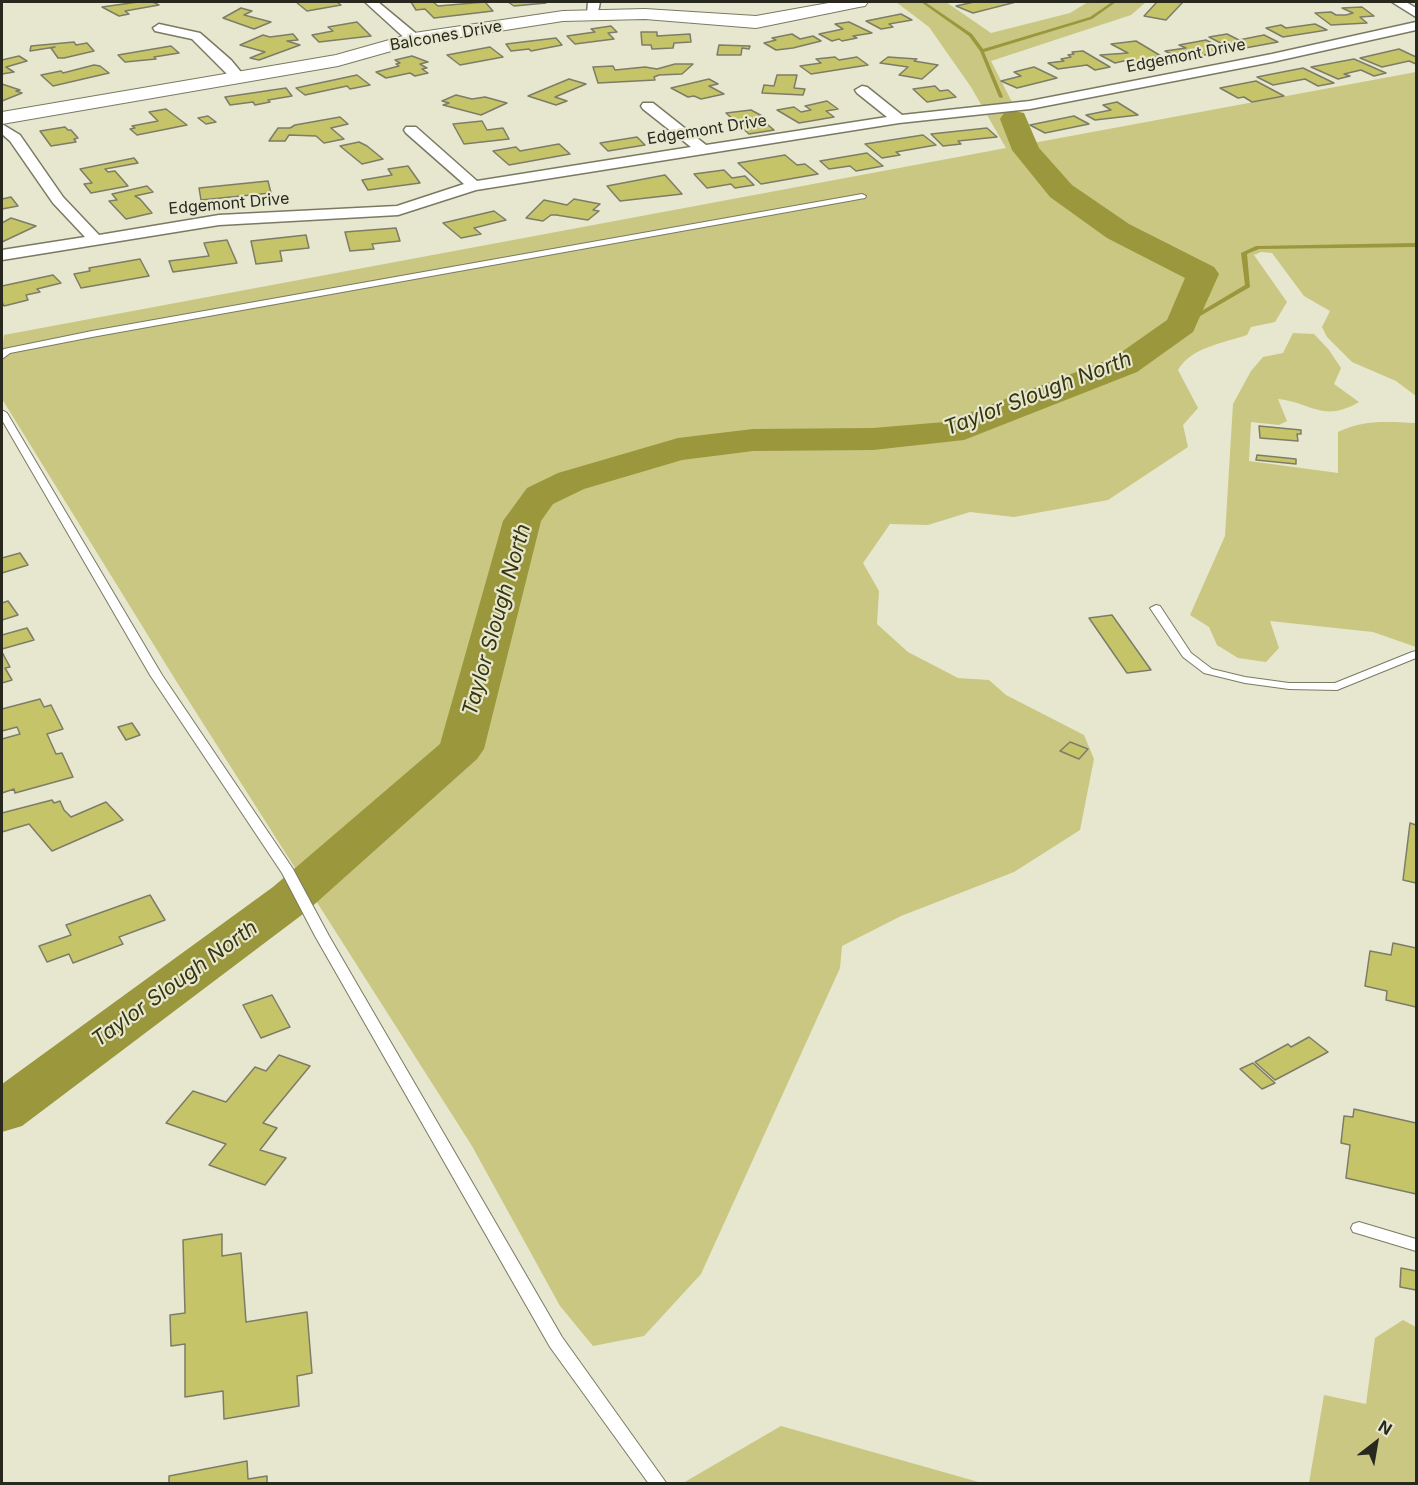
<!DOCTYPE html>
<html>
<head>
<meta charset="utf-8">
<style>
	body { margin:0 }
	#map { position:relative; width:1418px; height:1485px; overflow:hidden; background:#e6e7ce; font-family:Inter,sans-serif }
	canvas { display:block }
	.frame { position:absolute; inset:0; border:3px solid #28281f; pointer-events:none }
	.north { position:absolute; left:1346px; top:1413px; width:60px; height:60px; -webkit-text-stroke:4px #e6e7ce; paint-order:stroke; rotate:31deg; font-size:16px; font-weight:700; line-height:24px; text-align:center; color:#28281f }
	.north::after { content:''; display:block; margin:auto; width:21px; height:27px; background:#28281f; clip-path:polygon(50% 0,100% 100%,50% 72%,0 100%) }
</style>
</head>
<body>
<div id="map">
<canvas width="1418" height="1485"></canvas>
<div class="frame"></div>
<div class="north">N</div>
</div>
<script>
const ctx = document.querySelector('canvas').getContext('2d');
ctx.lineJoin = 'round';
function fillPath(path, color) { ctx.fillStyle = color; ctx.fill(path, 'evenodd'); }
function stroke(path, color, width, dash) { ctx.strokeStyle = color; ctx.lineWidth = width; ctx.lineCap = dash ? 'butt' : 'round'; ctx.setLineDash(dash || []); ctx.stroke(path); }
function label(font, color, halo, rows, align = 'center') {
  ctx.font = font + ' Inter,sans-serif'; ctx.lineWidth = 4.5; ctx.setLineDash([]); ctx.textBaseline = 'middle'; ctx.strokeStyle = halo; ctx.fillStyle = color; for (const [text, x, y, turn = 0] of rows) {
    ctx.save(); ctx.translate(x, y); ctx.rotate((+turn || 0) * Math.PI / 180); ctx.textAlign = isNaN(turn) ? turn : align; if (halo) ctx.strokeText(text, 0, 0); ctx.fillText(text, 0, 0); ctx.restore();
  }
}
const green = new Path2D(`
	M 896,2 L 946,2 L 991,33 L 1070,13 L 1088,2 L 1146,2 L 1131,15 L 991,61 L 1033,143 L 1416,72 L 1416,396 L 1396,381 L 1352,362 L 1327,337 L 1322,327 L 1330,311 L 1304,296 L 1272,253 L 1261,252 L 1254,255 L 1287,302 L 1275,322 L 1251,327 L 1247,335 C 1224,343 1191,347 1178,370 L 1198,408 L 1183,425 L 1188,447 L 1108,500 L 1014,517 L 970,512 L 928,525 L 890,524 L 863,563 L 879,591 L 877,624 L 908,652 L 958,678 L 989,680 L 1006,695 L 1084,735 L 1094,759 L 1080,830 L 1014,872 L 901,916 L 842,946 L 840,968 L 701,1274 L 644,1336 L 593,1346 L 560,1306 L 472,1146 L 178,684 L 2,399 L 2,351 L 4,335 L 1006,148 L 971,87 L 929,27 Z
	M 1293,333 L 1314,334 L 1329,350 L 1341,368 L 1334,384 L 1359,402 C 1323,423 1313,403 1278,399 L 1287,421 L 1279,425 L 1251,422 L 1249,461 L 1338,473 L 1338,432 C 1365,419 1387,422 1416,423 L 1416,647 L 1373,632 L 1270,621 L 1279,648 L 1266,662 L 1238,658 L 1217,645 L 1209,627 L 1190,615 L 1225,536 L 1233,404 L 1251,371 L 1263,357 L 1283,353 Z
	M 1403,1320 L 1416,1327 L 1416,1483 L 1309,1483 L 1324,1395 L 1366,1404 L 1375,1338 Z
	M 781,1426 L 982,1483 L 683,1483 Z`);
const stream = new Path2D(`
	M 921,2 L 925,2 L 972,34 L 983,49 L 1090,17 L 1112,2 L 1116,2 L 1092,19 L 984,52 L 1003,97 L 1001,98 L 999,97 L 980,51 L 969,36 Z
	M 1416,243 L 1416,247 L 1259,249 L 1247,254 L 1250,287 L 1183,326 L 1181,327 L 1178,325 L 1245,285 L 1241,253 L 1256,246 Z`);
const river = new Path2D(`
	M 1014,111 L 1024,113 L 1039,148 L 1072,185 L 1129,224 L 1214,267 L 1219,274 L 1193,332 L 1137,372 L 964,440 L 873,450 L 753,451 L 682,460 L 584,489 L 553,504 L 541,521 L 484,749 L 477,759 L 307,911 L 22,1126 L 2,1132 L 2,1084 L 273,887 L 440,744 L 503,521 L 527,488 L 558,473 L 678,438 L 753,429 L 873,428 L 945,422 L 1113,358 L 1167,320 L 1185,278 L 1107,238 L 1050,197 L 1012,150 L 1000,119 L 1004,113 Z`);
const building = new Path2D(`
	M 138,2 L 153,2 L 159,5 L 125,11 L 129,14 L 119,16 L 102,7 Z
	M 296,2 L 337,2 L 341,5 L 307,11 Z
	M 411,2 L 433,2 L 438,6 L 485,2 L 493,11 L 434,18 L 425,9 L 416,10 Z
	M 508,2 L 544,2 L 546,3 L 514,6 Z
	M 974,2 L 1016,2 L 973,13 L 956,6 Z
	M 1157,2 L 1183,2 L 1166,20 L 1144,16 Z
	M 1362,7 L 1374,16 L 1360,17 L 1367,23 L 1331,25 L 1315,13 L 1331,12 L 1336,15 L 1346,15 L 1353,13 L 1342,8 Z
	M 241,8 L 252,11 L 244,15 L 271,22 L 254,29 L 223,18 Z
	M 901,14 L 912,20 L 889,24 L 893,27 L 881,29 L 866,21 Z
	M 357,22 L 371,36 L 319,42 L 312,35 L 333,31 L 328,27 Z
	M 849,22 L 872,33 L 853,36 L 857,38 L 842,41 L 839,39 L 832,41 L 819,34 L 843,29 L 835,24 Z
	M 1315,24 L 1327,30 L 1283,37 L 1266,28 L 1281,25 L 1286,28 Z
	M 611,26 L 617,32 L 608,33 L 614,39 L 575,44 L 567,36 L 595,32 L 591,29 Z
	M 641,32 L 657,32 L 657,36 L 690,34 L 691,42 L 674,43 L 673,48 L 652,49 L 651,45 L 642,45 Z
	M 293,34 L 298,40 L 287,41 L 300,45 L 259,60 L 250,58 L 265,52 L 240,45 L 263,35 L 270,37 Z
	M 792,34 L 800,39 L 813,36 L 821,41 L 793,48 L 776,50 L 764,43 L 776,40 L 772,38 Z
	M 1227,34 L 1239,40 L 1264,35 L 1278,42 L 1234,50 L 1209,37 Z
	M 556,38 L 562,45 L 531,51 L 529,49 L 511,51 L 506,44 Z
	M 1206,40 L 1228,51 L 1181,59 L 1165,51 L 1186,48 L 1179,45 Z
	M 1136,41 L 1161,56 L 1141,61 L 1132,62 L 1128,60 L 1115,63 L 1100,55 L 1128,53 L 1111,44 Z
	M 74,42 L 76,45 L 87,43 L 94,51 L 64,58 L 58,58 L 51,48 L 55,47 L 30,51 L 31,46 Z
	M 719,45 L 750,46 L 749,49 L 742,48 L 741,55 L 717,55 Z
	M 171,46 L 179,53 L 154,57 L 156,59 L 125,62 L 118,55 Z
	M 490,47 L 503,57 L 460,65 L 447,55 Z
	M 1399,49 L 1416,57 L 1416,64 L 1409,61 L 1382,67 L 1360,58 Z
	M 1083,51 L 1110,67 L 1095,70 L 1087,65 L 1058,69 L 1048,63 L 1064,61 L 1061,59 L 1071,57 L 1068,55 L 1074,54 L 1072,52 Z
	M 19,56 L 27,61 L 6,67 L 14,72 L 2,74 L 2,60 Z
	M 412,56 L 428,62 L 420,64 L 427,68 L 422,69 L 428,73 L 415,76 L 410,73 L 386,78 L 376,72 L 399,66 L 396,64 L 400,63 L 395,60 Z
	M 835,57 L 839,60 L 857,57 L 868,65 L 811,74 L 800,66 L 821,63 L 816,59 Z
	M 888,57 L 917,59 L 914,61 L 938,65 L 922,79 L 899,75 L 908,67 L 880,63 Z
	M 1354,59 L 1386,73 L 1374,76 L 1361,70 L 1344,74 L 1350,76 L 1338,79 L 1311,67 Z
	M 675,64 L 693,64 L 682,74 L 659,75 L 654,77 L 655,80 L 598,83 L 593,67 L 613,66 L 615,70 L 645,67 L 657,69 Z
	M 94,65 L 100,66 L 109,73 L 53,86 L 41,75 L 61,71 L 63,73 Z
	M 1034,67 L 1057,78 L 1017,88 L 1001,81 L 1021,76 L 1014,72 Z
	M 1303,68 L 1334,83 L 1318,86 L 1305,79 L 1273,85 L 1257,77 Z
	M 357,75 L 370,85 L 350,89 L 347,86 L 305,95 L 296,88 Z
	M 777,75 L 797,75 L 794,88 L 805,89 L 803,95 L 762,93 L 764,85 L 774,86 Z
	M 569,79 L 586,84 L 555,97 L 567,101 L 556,105 L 528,96 Z
	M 709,79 L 718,84 L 709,86 L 724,94 L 701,99 L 694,96 L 688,97 L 671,88 Z
	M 1256,81 L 1284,96 L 1252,102 L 1244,97 L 1238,98 L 1220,88 Z
	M 2,84 L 20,90 L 16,91 L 22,93 L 2,101 Z
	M 935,86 L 940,91 L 948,90 L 956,97 L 927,102 L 913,89 Z
	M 286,88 L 292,96 L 268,100 L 270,102 L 255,105 L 253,102 L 230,105 L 225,97 Z
	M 456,95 L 472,99 L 485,97 L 507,103 L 481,115 L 443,105 L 449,103 L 442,101 Z
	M 827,101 L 838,109 L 826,111 L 834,117 L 799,123 L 777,110 L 794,107 L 801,112 L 811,110 L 805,106 Z
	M 1117,102 L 1138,115 L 1095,120 L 1086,115 L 1111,110 L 1103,105 Z
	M 166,109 L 187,125 L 137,135 L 130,129 L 135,128 L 132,126 L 158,121 L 149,112 Z
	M 751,110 L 766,118 L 761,119 L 774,130 L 749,134 L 726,113 Z
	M 208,116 L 216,122 L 206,124 L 198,118 Z
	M 1074,116 L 1089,124 L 1045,133 L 1030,125 Z
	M 340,117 L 348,124 L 331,128 L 344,139 L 324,143 L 316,136 L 289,135 L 285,141 L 269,141 L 278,128 L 290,128 L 295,125 Z
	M 482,121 L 487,130 L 503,128 L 509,139 L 464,144 L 453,124 Z
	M 65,127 L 68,130 L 71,130 L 78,138 L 74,139 L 76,142 L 51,146 L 40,131 Z
	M 987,128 L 997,137 L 958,141 L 961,144 L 943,146 L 931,134 Z
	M 923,135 L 936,145 L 896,152 L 900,155 L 882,158 L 865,144 Z
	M 637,137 L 645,145 L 608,151 L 600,143 Z
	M 359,142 L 367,146 L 383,159 L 362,164 L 340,146 Z
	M 559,144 L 570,154 L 509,165 L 493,151 L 516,147 L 520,151 Z
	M 867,153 L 883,166 L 856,171 L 850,166 L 829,169 L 820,161 Z
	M 785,155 L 797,165 L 805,164 L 818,174 L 761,184 L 738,163 Z
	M 134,158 L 138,163 L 105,169 L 108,172 L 115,171 L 128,186 L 91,193 L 84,184 L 92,183 L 80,169 Z
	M 408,166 L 420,183 L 368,190 L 362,180 L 392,175 L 388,169 Z
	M 724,170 L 732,178 L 745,176 L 754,185 L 735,188 L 731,184 L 707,188 L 694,174 Z
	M 665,175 L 682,194 L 620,201 L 607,186 Z
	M 268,181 L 271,193 L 201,200 L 199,188 Z
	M 147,186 L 153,192 L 135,196 L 140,199 L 152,213 L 126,219 L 109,201 L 117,200 L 112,194 Z
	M 11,197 L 18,206 L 2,209 L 2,199 Z
	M 574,199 L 600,204 L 593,210 L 599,211 L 588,220 L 556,215 L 551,215 L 543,221 L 526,218 L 544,200 L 567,205 Z
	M 494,211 L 506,220 L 474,228 L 481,234 L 461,238 L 443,223 Z
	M 11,218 L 36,226 L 2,242 L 2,223 Z
	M 396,228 L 400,241 L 372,244 L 374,249 L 350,251 L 345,232 Z
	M 306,235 L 309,248 L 280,251 L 282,261 L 256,264 L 251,241 Z
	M 227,240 L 237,263 L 173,272 L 169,261 L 209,256 L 204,243 Z
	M 140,259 L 149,276 L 81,288 L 74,274 L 90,271 L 89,268 Z
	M 53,275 L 61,283 L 37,289 L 40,292 L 26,295 L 28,300 L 4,306 L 2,302 L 2,286 Z
	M 1259,426 L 1301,430 L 1301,434 L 1297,434 L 1298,441 L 1260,438 Z
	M 1257,455 L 1296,459 L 1296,464 L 1256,460 Z
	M 20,553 L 28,565 L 2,573 L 2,558 Z
	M 8,601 L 18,615 L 2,620 L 2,603 Z
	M 1112,615 L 1151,670 L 1127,673 L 1089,618 Z
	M 27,628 L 34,640 L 2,649 L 2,635 Z
	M 2,652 L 10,667 L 5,668 L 12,680 L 2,683 Z
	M 40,699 L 44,707 L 51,705 L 63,729 L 47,734 L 56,754 L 62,753 L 73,777 L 15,793 L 14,789 L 2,793 L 2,739 L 20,734 L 17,727 L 2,731 L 2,709 Z
	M 132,723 L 140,735 L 126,740 L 118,727 Z
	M 1070,742 L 1088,749 L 1079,759 L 1060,751 Z
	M 52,800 L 54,803 L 60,801 L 64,810 L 71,817 L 106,802 L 123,820 L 52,851 L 29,824 L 2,832 L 2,813 Z
	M 1410,823 L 1416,825 L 1416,883 L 1403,880 Z
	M 150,895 L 165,920 L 119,937 L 123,944 L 73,963 L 69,954 L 47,962 L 39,946 L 71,935 L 66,925 Z
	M 1393,943 L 1416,948 L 1416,1007 L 1386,1000 L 1387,991 L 1365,986 L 1370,951 L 1391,955 Z
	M 272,995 L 290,1027 L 261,1038 L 243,1005 Z
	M 1309,1037 L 1328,1052 L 1275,1080 L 1255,1062 L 1288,1044 L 1291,1047 Z
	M 279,1055 L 310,1066 L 263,1123 L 277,1128 L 260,1150 L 286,1158 L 265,1185 L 209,1165 L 226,1144 L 166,1123 L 193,1091 L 226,1102 L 255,1067 L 266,1071 Z
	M 1253,1063 L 1275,1083 L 1262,1089 L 1240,1069 Z
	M 1354,1109 L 1416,1123 L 1416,1194 L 1346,1178 L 1350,1145 L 1341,1143 L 1344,1116 L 1353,1117 Z
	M 222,1234 L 222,1256 L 241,1253 L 246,1322 L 307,1312 L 312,1373 L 297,1376 L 299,1406 L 224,1419 L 223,1391 L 185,1397 L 185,1344 L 171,1346 L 170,1315 L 185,1313 L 183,1240 Z
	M 1401,1268 L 1416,1271 L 1416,1290 L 1400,1287 Z
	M 247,1461 L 248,1479 L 267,1476 L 267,1484 L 169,1484 L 169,1476 Z`);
const lane = new Path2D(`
	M 862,194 L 866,196 L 865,198 L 92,337 L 10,353 L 2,359 L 2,351 L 4,349 L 92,331 Z
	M 2,410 L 7,413 L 162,675 L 293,869 L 329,936 L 562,1337 L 667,1484 L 649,1484 L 550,1347 L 315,936 L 282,873 L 150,675 L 2,420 Z
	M 1156,605 L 1160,606 L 1191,653 L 1212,669 L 1245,677 L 1289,683 L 1335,683 L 1412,652 L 1416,651 L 1416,658 L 1337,690 L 1289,689 L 1245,683 L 1204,673 L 1183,657 L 1150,608 Z
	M 1359,1222 L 1416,1239 L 1416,1251 L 1353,1232 L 1351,1228 L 1353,1224 Z`);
const street = new Path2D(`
	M 365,2 L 378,2 L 419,36 L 420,39 L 419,42 L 409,42 Z
	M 588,2 L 600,2 L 597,17 L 593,18 L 587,14 Z
	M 1392,2 L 1406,2 L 1416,8 L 1416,17 Z
	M 1416,22 L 1416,30 L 1272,62 L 1030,109 L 899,123 L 476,190 L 398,215 L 219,225 L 2,260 L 2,250 L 85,237 L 53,203 L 10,141 L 2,134 L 2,124 L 20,135 L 63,197 L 99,235 L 219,215 L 397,206 L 464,184 L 406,133 L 404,130 L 406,127 L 416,127 L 477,181 L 691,147 L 643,109 L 641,106 L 643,103 L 653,103 L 706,145 L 887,117 L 857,93 L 855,90 L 862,86 L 867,87 L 902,115 L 1030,101 L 1272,54 Z
	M 159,24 L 200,33 L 231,60 L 246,78 L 244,81 L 234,81 L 192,39 L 155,31 L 153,28 Z`);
const secondary = new Path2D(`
	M 834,2 L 868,2 L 865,6 L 859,7 L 756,28 L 645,19 L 563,21 L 416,44 L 338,66 L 2,124 L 2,112 L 336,55 L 414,33 L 563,11 L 645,9 L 756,16 Z`);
const farStreetnames = [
	["Balcones Drive",446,36,-10],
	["Edgemont Drive",1186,56,-11],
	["Edgemont Drive",707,130,-9],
	["Edgemont Drive",229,204,-5]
];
const waterNames = [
	["Taylor Slough North",1038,394,-21],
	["Taylor Slough North",497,620,-74],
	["Taylor Slough North",175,984,-36]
];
fillPath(green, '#c9c781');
fillPath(stream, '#9a973c');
fillPath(river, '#9a973c');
fillPath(building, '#c6c469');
stroke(building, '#7d7d67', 1.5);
stroke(lane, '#7a7a63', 2);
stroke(street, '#7a7a63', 3);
stroke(secondary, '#7a7a63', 2);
fillPath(lane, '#fff');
fillPath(street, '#fff');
fillPath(secondary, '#fff');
label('16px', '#28281f', '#e6e7ce', farStreetnames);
label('italic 21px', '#36350d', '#e6e7ce', waterNames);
</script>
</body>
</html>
